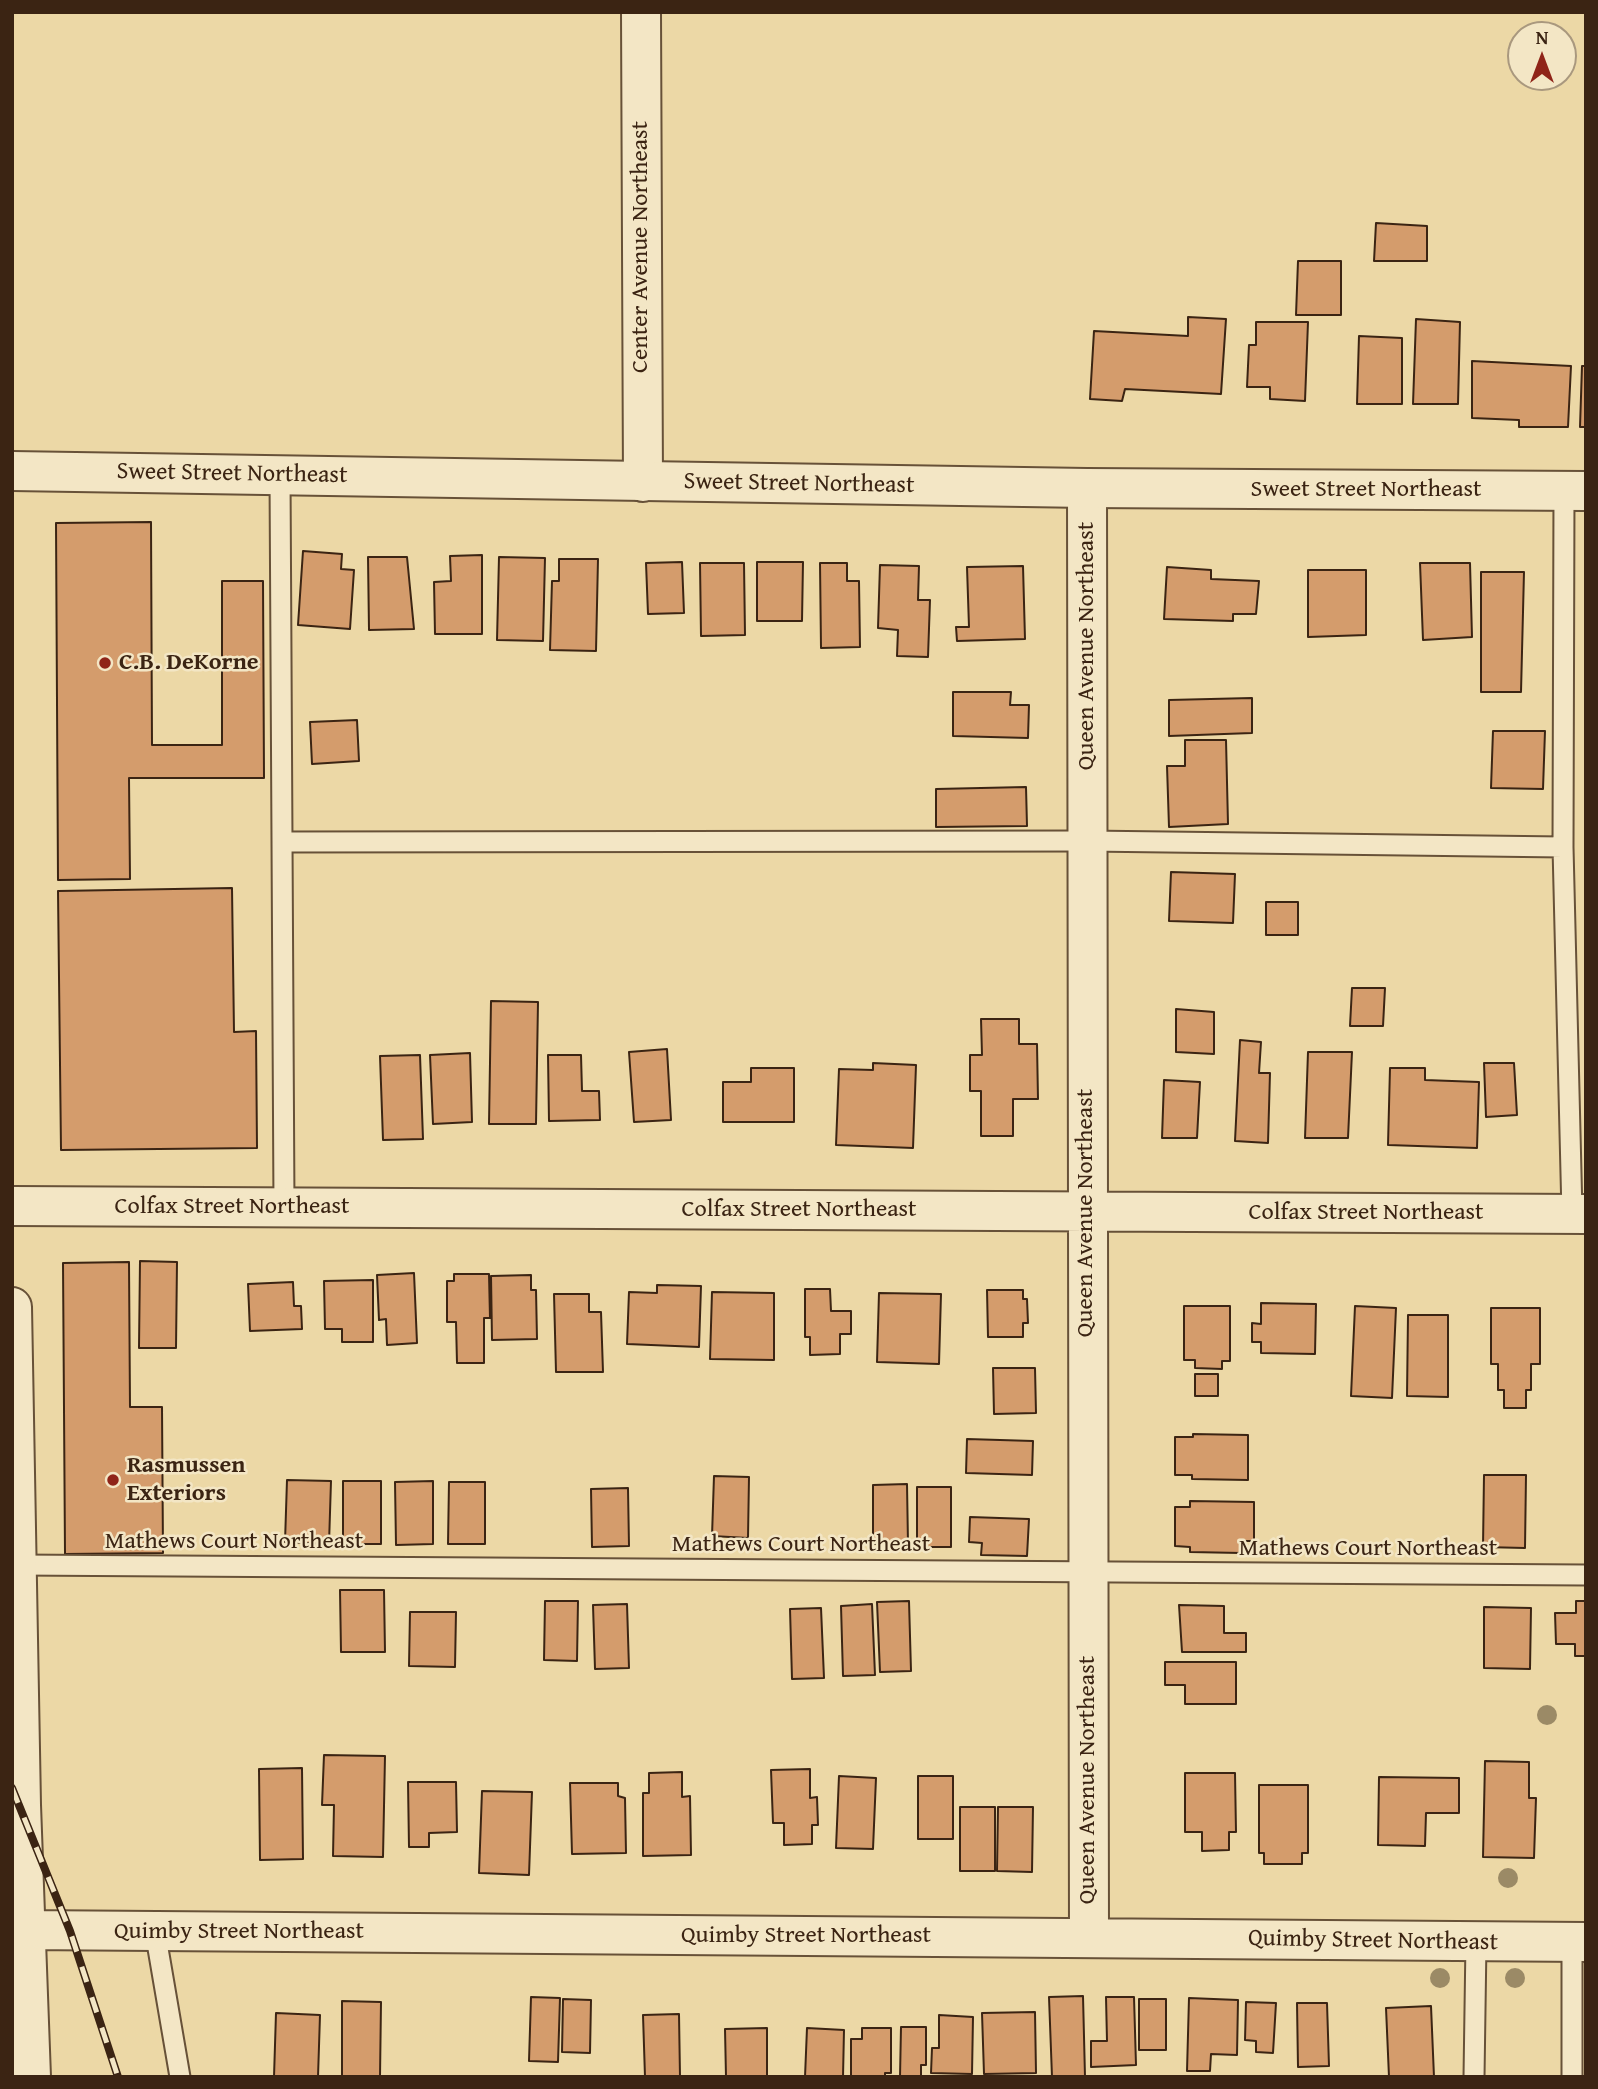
<!DOCTYPE html>
<html>
<head>
<meta charset="utf-8">
<style>
	body { margin:0 }
	#map { position:relative; width:1598px; height:2089px; overflow:hidden; background:#ecd8a6; font-family:"Gentium Book Plus",serif }
	canvas { display:block }
	.frame { position:absolute; inset:0; border:14px solid #3b2413; pointer-events:none }
	.north { position:absolute; left:1507px; top:21px; width:70px; height:70px; box-sizing:border-box; background:#f3e6c5; border:2px solid #a9987e; border-radius:50%; rotate:0deg; font-size:19px; font-weight:700; line-height:28px; text-align:center; color:#3b2413 }
	.north::after { content:''; display:block; margin:auto; width:24px; height:32px; background:#8f2418; clip-path:polygon(50% 0,100% 100%,50% 72%,0 100%) }
</style>
</head>
<body>
<div id="map">
<canvas width="1598" height="2089"></canvas>
<div class="frame"></div>
<div class="north">N</div>
</div>
<script>
const ctx = document.querySelector('canvas').getContext('2d');
ctx.lineJoin = 'round';
function fillPath(path, color) { ctx.fillStyle = color; ctx.fill(path, 'evenodd'); }
function stroke(path, color, width, dash) { ctx.strokeStyle = color; ctx.lineWidth = width; ctx.lineCap = dash ? 'butt' : 'round'; ctx.setLineDash(dash || []); ctx.stroke(path); }
function label(font, color, halo, rows, align = 'center') {
  ctx.font = font + ' "Gentium Book Plus",serif'; ctx.lineWidth = 5; ctx.setLineDash([]); ctx.textBaseline = 'middle'; ctx.strokeStyle = halo; ctx.fillStyle = color; for (const [text, x, y, turn = 0] of rows) {
    ctx.save(); ctx.translate(x, y); ctx.rotate((+turn || 0) * Math.PI / 180); ctx.textAlign = isNaN(turn) ? turn : align; if (halo) ctx.strokeText(text, 0, 0); ctx.fillText(text, 0, 0); ctx.restore();
  }
}
const building = new Path2D(`
	M 1376,223 L 1427,226 L 1427,261 L 1374,261 Z
	M 1298,261 L 1341,261 L 1341,315 L 1296,315 Z
	M 1188,317 L 1226,319 L 1221,394 L 1125,389 L 1122,401 L 1090,399 L 1094,331 L 1188,336 Z
	M 1416,319 L 1460,322 L 1458,404 L 1413,404 Z
	M 1256,322 L 1308,322 L 1305,401 L 1270,399 L 1270,387 L 1247,387 L 1249,345 L 1256,345 Z
	M 1359,336 L 1402,338 L 1402,404 L 1357,404 Z
	M 1472,361 L 1571,366 L 1568,427 L 1519,427 L 1519,420 L 1472,418 Z
	M 1582,366 L 1586,366 L 1586,427 L 1580,427 Z
	M 151,522 L 152,745 L 222,745 L 222,581 L 263,581 L 264,778 L 129,778 L 130,879 L 58,880 L 56,523 Z
	M 303,551 L 342,554 L 341,569 L 354,570 L 350,629 L 298,625 Z
	M 482,555 L 482,634 L 435,634 L 434,582 L 451,581 L 450,556 Z
	M 368,557 L 407,557 L 414,629 L 369,630 Z
	M 499,557 L 545,558 L 543,641 L 497,640 Z
	M 559,559 L 598,559 L 596,651 L 550,650 L 552,581 L 559,581 Z
	M 682,562 L 684,613 L 648,614 L 646,563 Z
	M 757,562 L 803,562 L 802,621 L 757,621 Z
	M 700,563 L 744,563 L 745,635 L 701,636 Z
	M 820,563 L 847,563 L 847,581 L 859,581 L 860,647 L 821,648 Z
	M 1420,563 L 1470,563 L 1472,637 L 1423,640 Z
	M 880,565 L 919,566 L 918,600 L 930,600 L 928,657 L 897,656 L 898,630 L 878,628 Z
	M 1023,566 L 1025,639 L 957,641 L 956,627 L 969,627 L 967,567 Z
	M 1167,567 L 1211,570 L 1211,579 L 1259,581 L 1256,614 L 1233,614 L 1233,621 L 1164,619 Z
	M 1308,570 L 1366,570 L 1366,635 L 1308,637 Z
	M 1481,572 L 1524,572 L 1521,692 L 1481,692 Z
	M 953,692 L 1011,692 L 1010,705 L 1029,705 L 1028,738 L 953,736 Z
	M 1252,698 L 1252,733 L 1169,736 L 1169,700 Z
	M 357,720 L 359,761 L 312,764 L 310,722 Z
	M 1493,731 L 1545,731 L 1543,789 L 1491,788 Z
	M 1185,740 L 1226,740 L 1228,824 L 1169,827 L 1167,766 L 1185,766 Z
	M 1026,787 L 1027,826 L 936,827 L 936,789 Z
	M 1171,872 L 1235,874 L 1233,923 L 1169,921 Z
	M 232,888 L 234,1032 L 256,1031 L 257,1148 L 61,1150 L 58,891 Z
	M 1266,902 L 1298,902 L 1298,935 L 1266,935 Z
	M 1352,988 L 1385,988 L 1383,1026 L 1350,1026 Z
	M 491,1001 L 538,1002 L 536,1124 L 489,1124 Z
	M 1176,1009 L 1214,1012 L 1214,1054 L 1176,1052 Z
	M 981,1019 L 1019,1019 L 1019,1044 L 1037,1044 L 1038,1099 L 1013,1099 L 1013,1136 L 981,1136 L 981,1091 L 970,1091 L 970,1055 L 982,1055 Z
	M 1240,1040 L 1261,1042 L 1259,1073 L 1270,1073 L 1268,1143 L 1235,1141 Z
	M 667,1049 L 671,1120 L 634,1122 L 629,1052 Z
	M 1308,1052 L 1352,1052 L 1348,1138 L 1305,1138 Z
	M 470,1053 L 472,1122 L 433,1124 L 430,1055 Z
	M 420,1055 L 423,1139 L 383,1140 L 380,1056 Z
	M 548,1055 L 581,1055 L 582,1091 L 599,1091 L 600,1120 L 549,1121 Z
	M 873,1063 L 916,1065 L 913,1148 L 836,1145 L 839,1069 L 873,1070 Z
	M 1484,1063 L 1514,1063 L 1517,1115 L 1486,1117 Z
	M 751,1068 L 794,1068 L 794,1122 L 723,1122 L 723,1082 L 751,1082 Z
	M 1390,1068 L 1425,1068 L 1425,1080 L 1479,1082 L 1477,1148 L 1388,1145 Z
	M 1164,1080 L 1200,1082 L 1197,1138 L 1162,1138 Z
	M 140,1261 L 177,1262 L 176,1348 L 139,1348 Z
	M 129,1262 L 130,1407 L 162,1407 L 163,1553 L 65,1554 L 63,1263 Z
	M 414,1273 L 417,1343 L 387,1345 L 386,1319 L 379,1320 L 377,1275 Z
	M 454,1274 L 489,1274 L 490,1318 L 484,1318 L 484,1363 L 457,1363 L 456,1322 L 447,1322 L 447,1281 L 454,1281 Z
	M 531,1275 L 531,1290 L 536,1290 L 537,1339 L 492,1340 L 491,1276 Z
	M 373,1280 L 373,1342 L 342,1342 L 342,1329 L 325,1329 L 324,1281 Z
	M 293,1282 L 294,1306 L 301,1306 L 302,1329 L 250,1331 L 248,1284 Z
	M 657,1285 L 701,1286 L 699,1347 L 627,1344 L 629,1292 L 657,1293 Z
	M 805,1289 L 830,1289 L 831,1311 L 851,1311 L 851,1334 L 840,1334 L 840,1354 L 810,1355 L 810,1337 L 805,1337 Z
	M 987,1290 L 1023,1290 L 1023,1299 L 1027,1299 L 1028,1323 L 1023,1323 L 1023,1337 L 988,1337 Z
	M 712,1292 L 774,1293 L 774,1360 L 710,1359 Z
	M 879,1293 L 941,1294 L 939,1364 L 877,1362 Z
	M 554,1294 L 589,1294 L 589,1312 L 601,1312 L 603,1372 L 556,1372 Z
	M 1261,1303 L 1316,1304 L 1315,1354 L 1261,1353 L 1261,1342 L 1252,1342 L 1252,1323 L 1261,1324 Z
	M 1184,1306 L 1230,1306 L 1230,1361 L 1222,1361 L 1222,1369 L 1195,1368 L 1195,1360 L 1184,1360 Z
	M 1355,1306 L 1396,1308 L 1392,1398 L 1351,1396 Z
	M 1491,1308 L 1540,1308 L 1540,1364 L 1531,1364 L 1531,1390 L 1526,1390 L 1526,1408 L 1504,1408 L 1504,1390 L 1498,1390 L 1498,1364 L 1491,1364 Z
	M 1408,1315 L 1448,1315 L 1448,1397 L 1407,1396 Z
	M 993,1368 L 1035,1368 L 1036,1413 L 994,1414 Z
	M 1195,1374 L 1218,1374 L 1218,1396 L 1195,1396 Z
	M 1193,1434 L 1248,1435 L 1248,1480 L 1192,1479 L 1192,1475 L 1175,1475 L 1175,1437 L 1193,1437 Z
	M 967,1439 L 1033,1441 L 1032,1475 L 966,1473 Z
	M 1484,1475 L 1526,1475 L 1525,1548 L 1483,1547 Z
	M 714,1476 L 749,1477 L 748,1538 L 712,1536 Z
	M 287,1480 L 331,1481 L 329,1544 L 285,1542 Z
	M 343,1481 L 381,1481 L 381,1544 L 343,1544 Z
	M 433,1481 L 433,1544 L 396,1545 L 395,1482 Z
	M 449,1482 L 485,1482 L 485,1544 L 448,1544 Z
	M 907,1484 L 908,1544 L 873,1544 L 873,1485 Z
	M 917,1487 L 951,1487 L 951,1547 L 917,1547 Z
	M 628,1488 L 629,1546 L 592,1547 L 591,1489 Z
	M 1190,1501 L 1254,1502 L 1254,1541 L 1241,1541 L 1241,1553 L 1190,1552 L 1190,1547 L 1175,1546 L 1175,1507 L 1190,1507 Z
	M 970,1517 L 1029,1519 L 1027,1556 L 981,1555 L 982,1543 L 969,1542 Z
	M 340,1590 L 384,1590 L 385,1652 L 341,1652 Z
	M 545,1601 L 578,1601 L 577,1661 L 544,1660 Z
	M 909,1601 L 911,1671 L 880,1672 L 877,1602 Z
	M 1576,1601 L 1586,1601 L 1586,1656 L 1575,1656 L 1575,1644 L 1556,1644 L 1555,1613 L 1576,1613 Z
	M 627,1604 L 629,1668 L 595,1669 L 593,1605 Z
	M 872,1604 L 875,1675 L 843,1676 L 841,1606 Z
	M 1179,1605 L 1224,1606 L 1224,1633 L 1246,1633 L 1246,1652 L 1182,1652 Z
	M 1484,1607 L 1531,1608 L 1530,1669 L 1484,1668 Z
	M 821,1608 L 824,1678 L 792,1679 L 790,1609 Z
	M 410,1612 L 456,1612 L 455,1667 L 409,1666 Z
	M 1165,1662 L 1236,1662 L 1236,1704 L 1185,1704 L 1185,1685 L 1165,1685 Z
	M 324,1755 L 385,1756 L 383,1857 L 333,1856 L 334,1805 L 322,1805 Z
	M 1485,1761 L 1529,1762 L 1529,1798 L 1536,1798 L 1534,1858 L 1483,1857 Z
	M 302,1768 L 303,1859 L 260,1860 L 259,1769 Z
	M 810,1769 L 810,1798 L 817,1797 L 818,1825 L 812,1825 L 812,1844 L 784,1845 L 784,1823 L 773,1823 L 771,1770 Z
	M 682,1772 L 682,1797 L 690,1796 L 691,1855 L 643,1856 L 643,1793 L 649,1793 L 649,1773 Z
	M 1185,1773 L 1235,1773 L 1236,1832 L 1229,1832 L 1229,1850 L 1202,1851 L 1202,1832 L 1185,1832 Z
	M 839,1776 L 876,1778 L 873,1849 L 836,1848 Z
	M 918,1776 L 953,1776 L 953,1839 L 918,1839 Z
	M 1379,1777 L 1459,1778 L 1459,1813 L 1426,1813 L 1425,1846 L 1378,1845 Z
	M 408,1782 L 456,1782 L 457,1832 L 429,1833 L 429,1847 L 409,1847 Z
	M 570,1783 L 618,1783 L 618,1796 L 625,1798 L 626,1853 L 572,1854 Z
	M 1259,1785 L 1308,1785 L 1308,1853 L 1302,1853 L 1302,1864 L 1264,1864 L 1264,1853 L 1259,1853 Z
	M 482,1791 L 532,1792 L 529,1875 L 479,1873 Z
	M 960,1807 L 995,1807 L 995,1871 L 960,1871 Z
	M 998,1807 L 1033,1807 L 1032,1872 L 997,1871 Z
	M 1083,1996 L 1085,2077 L 1052,2077 L 1049,1997 Z
	M 531,1997 L 560,1998 L 558,2062 L 529,2061 Z
	M 1106,1997 L 1134,1997 L 1136,2065 L 1091,2067 L 1091,2041 L 1107,2041 Z
	M 1189,1998 L 1238,2000 L 1237,2055 L 1211,2054 L 1210,2071 L 1187,2071 Z
	M 563,1999 L 591,2000 L 590,2053 L 562,2052 Z
	M 1139,1999 L 1166,1999 L 1166,2050 L 1139,2050 Z
	M 342,2001 L 381,2002 L 380,2077 L 342,2077 Z
	M 1246,2002 L 1276,2003 L 1273,2053 L 1256,2052 L 1256,2041 L 1245,2040 Z
	M 1297,2003 L 1327,2003 L 1329,2066 L 1298,2067 Z
	M 1431,2006 L 1434,2077 L 1389,2077 L 1386,2008 Z
	M 1035,2012 L 1036,2073 L 984,2074 L 982,2013 Z
	M 276,2013 L 320,2015 L 318,2077 L 274,2077 Z
	M 679,2014 L 680,2077 L 645,2077 L 643,2015 Z
	M 939,2015 L 973,2017 L 972,2074 L 931,2073 L 932,2048 L 939,2048 Z
	M 901,2027 L 926,2027 L 926,2065 L 921,2065 L 921,2077 L 900,2077 Z
	M 767,2028 L 767,2077 L 726,2077 L 725,2029 Z
	M 807,2028 L 844,2030 L 843,2077 L 805,2077 Z
	M 862,2028 L 891,2028 L 891,2073 L 885,2073 L 885,2077 L 851,2077 L 851,2039 L 862,2039 Z`);
const service = new Path2D(`
	M 280,475 L 284,1207
	M 1564,491 L 1563,847 L 1572,1214
	M 282,842 L 1087,841 L 1563,847
	M 17,1565 L 1586,1575
	M 155,1931 L 180,2077
	M 1572,1943 L 1572,2077
	M 1474,2077 L 1476,1942`);
const minor = new Path2D(`
	M 641,12 L 643,482
	M 1087,488 L 1089,1938
	M 12,1206 L 1586,1214
	M 12,1307 L 21,1805 L 31,2077
	M 26,1930 L 1586,1942`);
const tertiary = new Path2D(`
	M 12,471 L 1087,488 L 1586,491`);
const rail = new Path2D(`
	M 12,1788 L 70,1931 L 118,2077`);
const trees = [
	[1547,1715],
	[1508,1878],
	[1440,1978],
	[1515,1978]
];
const markers = [
	[105,663,7,"#8f2418"],
	[113,1480,7,"#8f2418"]
];
const streetNames = [
	["Center Avenue Northeast",641,247,-90],
	["Sweet Street Northeast",232,474,1],
	["Sweet Street Northeast",799,484,1],
	["Sweet Street Northeast",1366,490],
	["Queen Avenue Northeast",1087,646,-90],
	["Colfax Street Northeast",232,1207],
	["Colfax Street Northeast",799,1210],
	["Queen Avenue Northeast",1086,1213,-90],
	["Colfax Street Northeast",1366,1213],
	["Mathews Court Northeast",234,1542],
	["Mathews Court Northeast",801,1545],
	["Mathews Court Northeast",1368,1549],
	["Queen Avenue Northeast",1088,1780,-90],
	["Quimby Street Northeast",239,1932],
	["Quimby Street Northeast",806,1936],
	["Quimby Street Northeast",1373,1941,1]
];
const poiNames = [
	["C.B. DeKorne",119,663],
	["Rasmussen",127,1466],
	["Exteriors",127,1494]
];
fillPath(building, '#d49c6c');
stroke(building, '#3b2413', 2);
stroke(service, '#675138', 23);
stroke(minor, '#675138', 42);
stroke(tertiary, '#675138', 42);
stroke(service, '#f3e6c5', 19);
stroke(minor, '#f3e6c5', 38);
stroke(tertiary, '#f3e6c5', 38);
stroke(rail, '#3b2413', 8);
stroke(rail, '#f3e6c5', 5, [16]);
ctx.fillStyle = '#9b8a66';
for (const [x, y] of trees) { ctx.beginPath(); ctx.arc(x, y, 10, 0, 2 * Math.PI); ctx.fill(); }
for (const [x, y, r, color] of markers) { const dot = new Path2D(); dot.arc(x, y, r, 0, 2 * Math.PI); ctx.fillStyle = color; ctx.fill(dot); stroke(dot, '#f3e6c5', 2.5); }
label('24px', '#3b2413', '#f3e6c5', streetNames);
label('bold 24px', '#3b2413', '#f3e6c5', poiNames, 'left');
</script>
</body>
</html>
